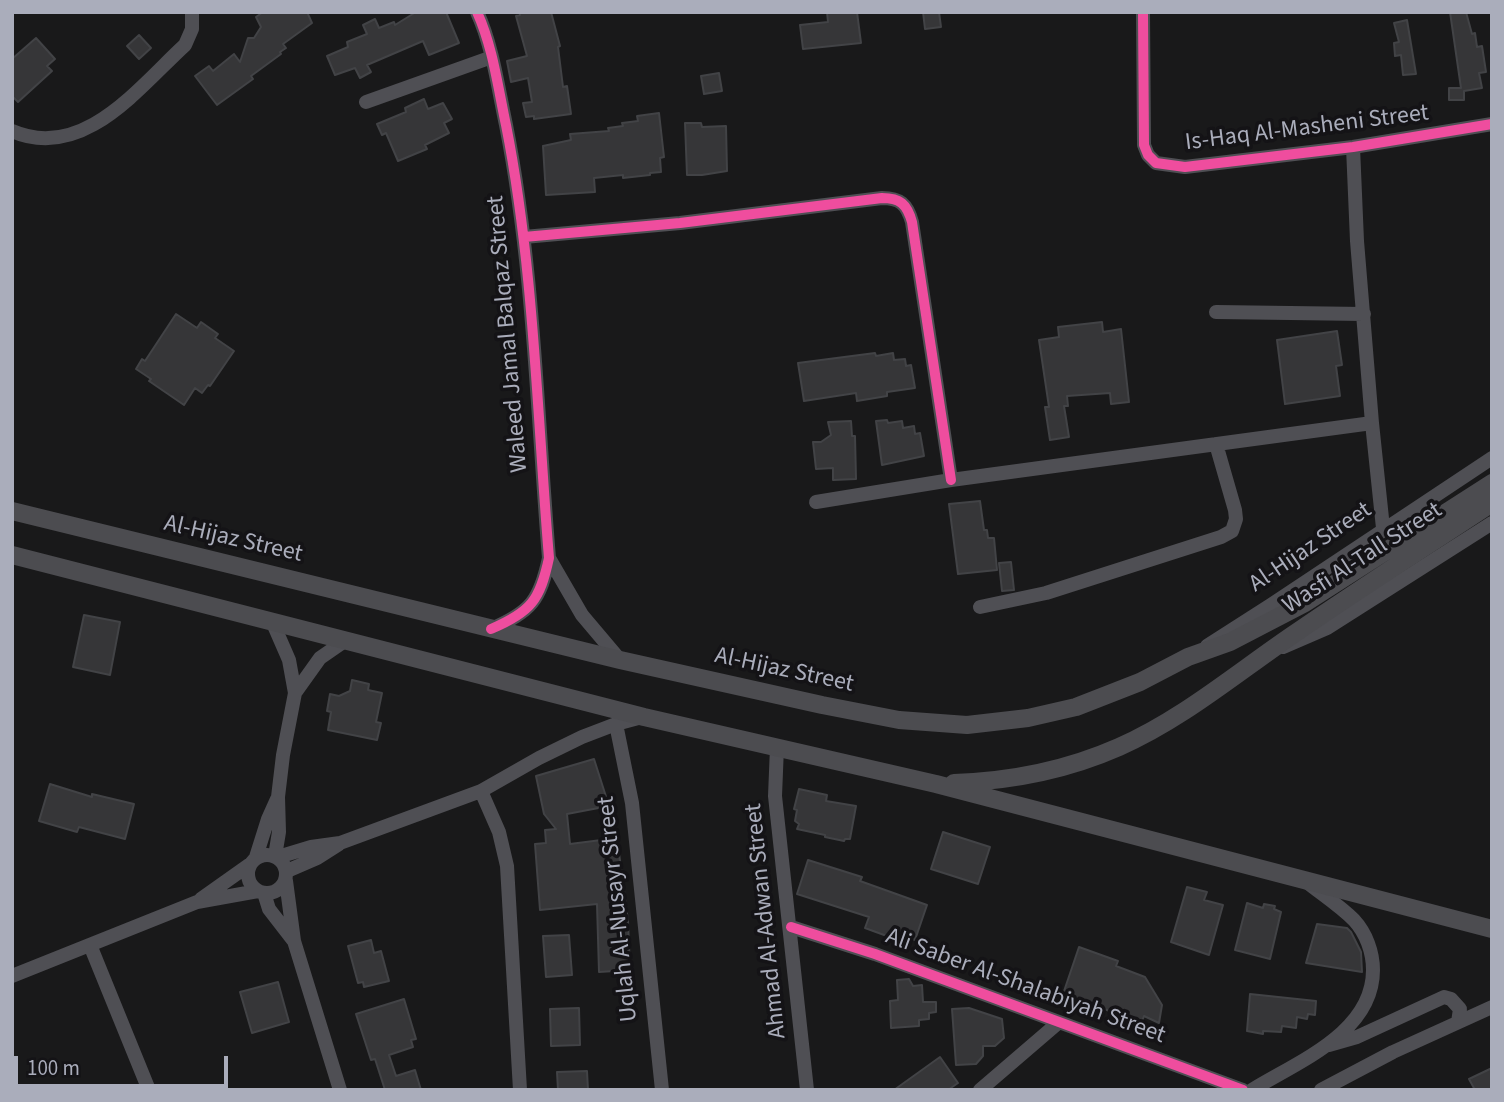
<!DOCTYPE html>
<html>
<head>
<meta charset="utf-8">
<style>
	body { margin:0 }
	#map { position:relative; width:1504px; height:1102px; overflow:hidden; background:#19191a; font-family:"Source Sans 3",sans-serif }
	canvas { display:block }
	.frame { position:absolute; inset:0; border:14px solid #aaadbb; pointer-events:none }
	.scale { position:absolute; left:14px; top:1056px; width:214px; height:32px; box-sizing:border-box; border:4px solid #aaadbb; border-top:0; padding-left:9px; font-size:21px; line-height:24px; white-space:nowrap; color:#aaadbb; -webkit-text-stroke:5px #141316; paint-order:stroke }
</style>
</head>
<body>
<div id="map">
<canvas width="1504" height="1102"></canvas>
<div class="frame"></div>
<div class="scale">100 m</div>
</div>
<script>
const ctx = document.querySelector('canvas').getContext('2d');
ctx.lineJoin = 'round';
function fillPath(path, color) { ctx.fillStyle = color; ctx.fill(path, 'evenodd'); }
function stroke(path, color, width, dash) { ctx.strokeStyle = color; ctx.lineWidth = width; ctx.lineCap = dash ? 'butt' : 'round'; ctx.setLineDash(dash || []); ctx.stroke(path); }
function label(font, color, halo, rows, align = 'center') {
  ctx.font = font + ' "Source Sans 3",sans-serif'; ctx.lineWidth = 7; ctx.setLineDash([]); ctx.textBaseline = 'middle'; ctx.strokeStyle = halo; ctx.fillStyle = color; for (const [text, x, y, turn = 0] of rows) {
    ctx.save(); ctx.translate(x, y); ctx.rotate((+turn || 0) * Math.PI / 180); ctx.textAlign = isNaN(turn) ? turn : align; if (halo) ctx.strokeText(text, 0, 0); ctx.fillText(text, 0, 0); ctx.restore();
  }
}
const building = new Path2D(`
	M 263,12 L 307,12 L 312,23 L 283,44 L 286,48 L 280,52 L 281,54 L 251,76 L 253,79 L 217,105 L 195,76 L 209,66 L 213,71 L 234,54 L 240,62 L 248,38 L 254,38 L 261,27 L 256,17 Z
	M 416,12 L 446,12 L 459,43 L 429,55 L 423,41 L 367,65 L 371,72 L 360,78 L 355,68 L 335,75 L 327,56 L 348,47 L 347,42 L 367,34 L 363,25 L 375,19 L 379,28 L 394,22 L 395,25 Z
	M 519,12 L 551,12 L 560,46 L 558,47 L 563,87 L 567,86 L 571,114 L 534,119 L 534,116 L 526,117 L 523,103 L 532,102 L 528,78 L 511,82 L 507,61 L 527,56 L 516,16 L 520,15 Z
	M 827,12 L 857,12 L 861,43 L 803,49 L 800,25 L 828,22 Z
	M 923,12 L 939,12 L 941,27 L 925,29 Z
	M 1450,12 L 1466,12 L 1472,34 L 1475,33 L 1477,47 L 1482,46 L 1486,72 L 1479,73 L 1482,88 L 1464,91 L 1464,100 L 1449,100 L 1449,88 L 1461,88 Z
	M 1407,20 L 1416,74 L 1403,75 L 1401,55 L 1395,56 L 1394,43 L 1399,42 L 1394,23 Z
	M 139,35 L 151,48 L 139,59 L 127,46 Z
	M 36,38 L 55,59 L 47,66 L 52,71 L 18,102 L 12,96 L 12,59 Z
	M 719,73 L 722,91 L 704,94 L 701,76 Z
	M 424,99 L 428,109 L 443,103 L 452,119 L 444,123 L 449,133 L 425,145 L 427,149 L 398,161 L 386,133 L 382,135 L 377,124 L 406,112 L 405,108 Z
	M 659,113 L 664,157 L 660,158 L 661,172 L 650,173 L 650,175 L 623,178 L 623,175 L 594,178 L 595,192 L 546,195 L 543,146 L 571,140 L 570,134 L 609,131 L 608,128 L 623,126 L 622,123 L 638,121 L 637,116 Z
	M 685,123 L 701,123 L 702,127 L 726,126 L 727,171 L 702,175 L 687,175 Z
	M 176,314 L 197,328 L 201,322 L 218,334 L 215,338 L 234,351 L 210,386 L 208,385 L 202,393 L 195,388 L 184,405 L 149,381 L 151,379 L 136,369 L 142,359 L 145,361 Z
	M 1102,322 L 1103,332 L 1121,329 L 1129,402 L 1111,404 L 1110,393 L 1067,396 L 1068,406 L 1064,406 L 1069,437 L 1050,440 L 1045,407 L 1049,407 L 1039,340 L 1059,337 L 1058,327 Z
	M 1337,331 L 1342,365 L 1336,366 L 1340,396 L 1285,404 L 1277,340 Z
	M 875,353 L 876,356 L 893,353 L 894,360 L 905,359 L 906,366 L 911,365 L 915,388 L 887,392 L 887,396 L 857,401 L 856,393 L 804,401 L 798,363 Z
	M 887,420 L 888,423 L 902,421 L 903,428 L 914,426 L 915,434 L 920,433 L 924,456 L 882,465 L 876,421 Z
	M 851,421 L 852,436 L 855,436 L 856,479 L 833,480 L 833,468 L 816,469 L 813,442 L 821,442 L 831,435 L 828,422 Z
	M 980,501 L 984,530 L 987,530 L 988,538 L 994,538 L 997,570 L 958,574 L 949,504 Z
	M 1011,562 L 1014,590 L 1002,591 L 999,563 Z
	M 84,615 L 120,622 L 110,675 L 73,667 Z
	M 352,680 L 369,684 L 368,690 L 382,693 L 376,722 L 381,723 L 377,740 L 328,730 L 331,712 L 327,711 L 330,694 L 339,696 L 350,691 Z
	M 594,759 L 609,806 L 567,814 L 570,844 L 617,838 L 628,921 L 630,970 L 599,972 L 597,904 L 540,910 L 535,844 L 546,843 L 545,830 L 556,829 L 544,814 L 536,776 Z
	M 50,784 L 92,797 L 92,794 L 134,804 L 125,839 L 79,827 L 77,832 L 39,821 Z
	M 799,789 L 827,795 L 826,801 L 856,806 L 850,839 L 845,839 L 844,841 L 825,837 L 825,835 L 797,829 L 799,824 L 795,821 L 797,810 L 794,809 Z
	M 943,832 L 990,847 L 978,884 L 931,869 Z
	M 808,860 L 862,877 L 860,881 L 927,905 L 915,940 L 908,937 L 906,943 L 865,928 L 869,917 L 797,894 Z
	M 1187,887 L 1207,892 L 1204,900 L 1223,905 L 1209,955 L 1171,942 Z
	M 1247,903 L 1263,908 L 1264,904 L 1275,906 L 1274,909 L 1281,912 L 1270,959 L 1235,950 Z
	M 1317,924 L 1347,928 L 1351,932 L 1361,952 L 1362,972 L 1306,963 Z
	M 569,935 L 572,975 L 546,977 L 543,936 Z
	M 371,940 L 374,953 L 381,951 L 389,981 L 364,987 L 363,982 L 358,983 L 348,946 Z
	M 1079,947 L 1118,961 L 1116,966 L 1145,977 L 1162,1005 L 1159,1023 L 1144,1016 L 1141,1024 L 1102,1008 L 1100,1013 L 1061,1000 Z
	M 909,979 L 913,986 L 922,985 L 923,1002 L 936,1002 L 936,1012 L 929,1013 L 929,1019 L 919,1020 L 919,1026 L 891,1028 L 890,1001 L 898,1000 L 897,980 Z
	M 278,982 L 289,1022 L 252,1033 L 240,992 Z
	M 1250,994 L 1316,1001 L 1315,1015 L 1308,1014 L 1307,1019 L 1297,1017 L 1296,1028 L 1282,1026 L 1281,1032 L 1263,1031 L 1263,1034 L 1247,1031 Z
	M 404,999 L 416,1039 L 411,1040 L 413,1047 L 389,1055 L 396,1076 L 415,1070 L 421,1090 L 385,1090 L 375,1059 L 371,1060 L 356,1014 Z
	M 579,1008 L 580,1045 L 551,1046 L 550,1009 Z
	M 969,1008 L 1002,1019 L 1004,1038 L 995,1046 L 983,1046 L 983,1056 L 976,1064 L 956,1065 L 952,1009 Z
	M 940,1057 L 958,1083 L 948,1090 L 894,1090 Z
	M 1492,1068 L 1492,1090 L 1475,1090 L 1469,1079 Z
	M 587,1071 L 588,1090 L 558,1090 L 557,1072 Z`);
const minor = new Path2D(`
	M 477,12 C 493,47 498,88 506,125 C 534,267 537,414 549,558 C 540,600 531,612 491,629
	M 1143,12 L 1144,145 L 1148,155 L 1156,163 L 1185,167 L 1353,147 L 1492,124
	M 366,102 L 492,57
	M 12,131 C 83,162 139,87 185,45 L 192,29 L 192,12
	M 1353,147 L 1357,241 L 1372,423 L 1383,528
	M 524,237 L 680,223 L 882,198 C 900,198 907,204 912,222 L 951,480
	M 1216,312 L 1364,314
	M 816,502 L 951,480 L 1372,423
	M 549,558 L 582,615 L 620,660
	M 980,607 L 1046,593 L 1221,537 L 1232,531 L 1236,519 L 1235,510 L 1216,444
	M 272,621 L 289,660 L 295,693 L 283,755 L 278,797 L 279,832 L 275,856
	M 1207,646 L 1271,605 L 1492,458
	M 1283,647 L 1327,628 L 1492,523
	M 295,693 L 320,658 L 346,640
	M 616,724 L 632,803 L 662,1090
	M 777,747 L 775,796 L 807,1090
	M 481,791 L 499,832 L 507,866 L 520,1090
	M248 874a19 19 0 1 1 38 0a19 19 0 1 1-38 0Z
	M 256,857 L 268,819 L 277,799
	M 278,857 L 311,847 L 340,843 L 481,791 L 539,758 L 582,737 L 616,724 L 642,717
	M 287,871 L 317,858 L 339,844
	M 286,881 L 294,941 L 340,1090
	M 264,893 L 269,909 L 293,940
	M 201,899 L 249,865
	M 791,927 L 875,954 L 1243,1090
	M 90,945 L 149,1090
	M 12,976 L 197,902 L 258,891
	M 1329,1045 L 1357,1037 L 1444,997 L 1451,999 L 1460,1009 L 1458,1022
	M 980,1090 L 1058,1023
	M 1252,1090 C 1297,1062 1373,1033 1373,970 C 1373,952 1366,933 1354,920 C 1340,906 1323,895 1308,883
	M 1321,1090 L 1393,1052 L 1492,1007`);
const major = new Path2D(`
	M 12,511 L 620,660 L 822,705 L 899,720 L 967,725 L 1028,718 L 1076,707 L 1140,682 L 1188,657 L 1230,642 L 1305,603 L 1492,483
	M 12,555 L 644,717 L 936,784 L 1492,929
	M 954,783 C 1011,781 1067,770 1119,747 C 1183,719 1239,671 1297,632 C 1361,588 1427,546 1492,503`);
const cycleway = new Path2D(`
	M 477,12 C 493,47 498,88 506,125 C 534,267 537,414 549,558 C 540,600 531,612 491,629
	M 1143,12 L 1144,145 L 1148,155 L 1156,163 L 1185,167 L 1353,147 L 1492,124
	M 524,237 L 680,223 L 882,198 C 900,198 907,204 912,222 L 951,480
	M 791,927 L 875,954 L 1243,1090`);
const streetNames = [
	["Is-Haq Al-Masheni Street",1307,129,-7],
	["Waleed Jamal Balqaz Street",509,334,-95],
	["Al-Hijaz Street",233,540,13],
	["Al-Hijaz Street",1311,548,-34],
	["Wasfi Al-Tall Street",1363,559,-33],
	["Al-Hijaz Street",784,671,12],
	["Uqlah Al-Nusayr Street",619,909,-96],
	["Ahmad Al-Adwan Street",767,921,-96],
	["Ali Saber Al-Shalabiyah Street",1025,987,20]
];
fillPath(building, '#363638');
stroke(building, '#424346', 2);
stroke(minor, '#4f4f54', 14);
stroke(major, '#4c4c50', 18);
stroke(cycleway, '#ef4d9e', 10);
label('24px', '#aaadbb', '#141316', streetNames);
</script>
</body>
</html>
